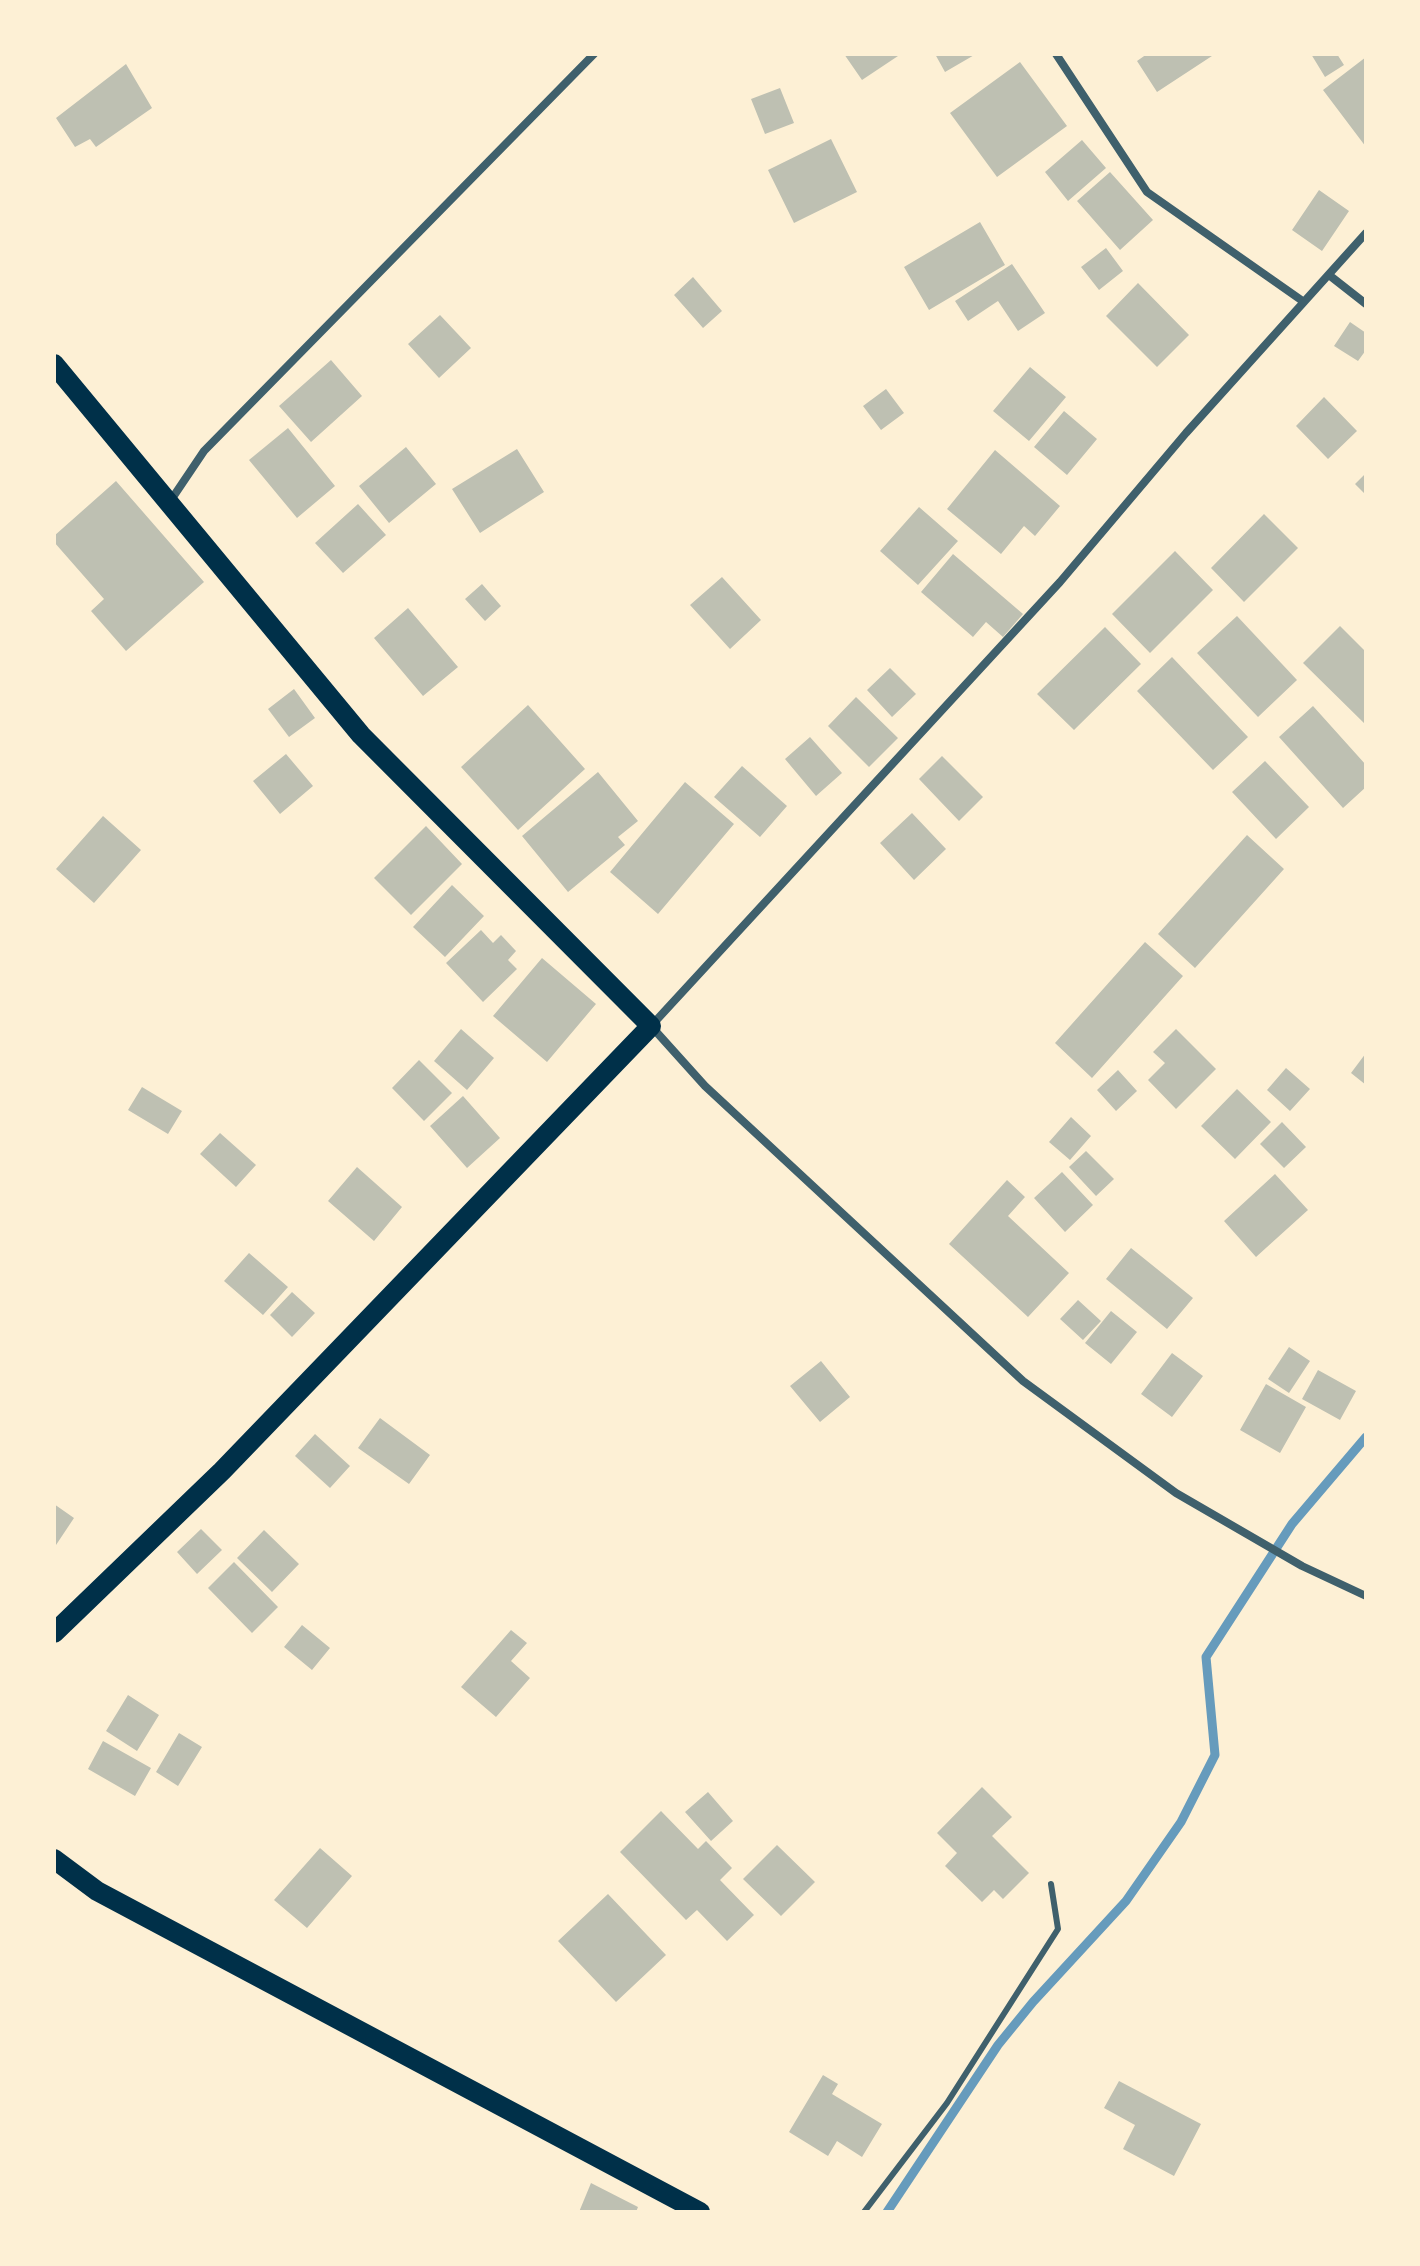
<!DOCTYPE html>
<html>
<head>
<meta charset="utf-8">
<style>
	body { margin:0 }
	#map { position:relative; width:1420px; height:2266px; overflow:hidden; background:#fdf0d5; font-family:"DejaVu Sans",sans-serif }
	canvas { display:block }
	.frame { position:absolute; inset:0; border:56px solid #fdf0d5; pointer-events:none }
</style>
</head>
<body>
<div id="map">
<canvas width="1420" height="2266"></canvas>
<div class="frame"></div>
</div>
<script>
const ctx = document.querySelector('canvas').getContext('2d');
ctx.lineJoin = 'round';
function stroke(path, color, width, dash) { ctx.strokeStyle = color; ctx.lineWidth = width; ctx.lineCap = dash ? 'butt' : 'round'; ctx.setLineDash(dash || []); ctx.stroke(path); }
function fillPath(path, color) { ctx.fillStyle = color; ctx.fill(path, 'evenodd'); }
const stream = new Path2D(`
	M 887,2212 L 998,2045 L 1033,2002 L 1126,1901 L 1181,1822 L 1215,1755 L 1206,1657 L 1292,1524 L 1366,1437`);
const building = new Path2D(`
	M 844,54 L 901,54 L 862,80 Z
	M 935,54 L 976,54 L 945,72 Z
	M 1147,54 L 1215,54 L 1157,92 L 1137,61 Z
	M 1311,54 L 1337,54 L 1344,65 L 1325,77 Z
	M 1366,57 L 1366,147 L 1323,90 Z
	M 1020,62 L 1067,126 L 997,177 L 950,113 Z
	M 126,64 L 152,108 L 96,147 L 90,139 L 75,147 L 56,118 Z
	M 780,88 L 794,123 L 765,134 L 751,99 Z
	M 831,139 L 857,192 L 794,223 L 768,170 Z
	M 1082,140 L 1106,168 L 1068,201 L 1045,172 Z
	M 1110,172 L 1153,220 L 1120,250 L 1077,201 Z
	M 1319,190 L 1349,211 L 1322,251 L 1292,230 Z
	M 980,222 L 1005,265 L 929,310 L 904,267 Z
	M 1106,248 L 1123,271 L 1099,290 L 1081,267 Z
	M 1012,264 L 1045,313 L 1018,331 L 998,301 L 968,321 L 955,301 Z
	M 693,277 L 722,311 L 703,328 L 674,295 Z
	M 1138,283 L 1189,335 L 1157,367 L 1106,316 Z
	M 440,315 L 471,348 L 439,378 L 408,344 Z
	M 1350,322 L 1366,333 L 1366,350 L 1358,361 L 1334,346 Z
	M 331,360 L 362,396 L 311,442 L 279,406 Z
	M 1030,367 L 1066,397 L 1029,441 L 993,411 Z
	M 886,389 L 904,413 L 881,430 L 863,406 Z
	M 1324,397 L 1357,431 L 1328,459 L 1296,426 Z
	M 1064,411 L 1097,439 L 1067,475 L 1034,447 Z
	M 288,428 L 335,486 L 297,518 L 249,460 Z
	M 406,447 L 436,484 L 389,523 L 359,486 Z
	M 517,449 L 544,492 L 480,533 L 452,489 Z
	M 995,450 L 1060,506 L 1035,536 L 1024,526 L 1001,554 L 947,509 Z
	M 1366,473 L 1366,495 L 1355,484 Z
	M 116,481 L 204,582 L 126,651 L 91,611 L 104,599 L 54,542 L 54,536 Z
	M 358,504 L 386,535 L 343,573 L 315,543 Z
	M 919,507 L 958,541 L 918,585 L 880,551 Z
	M 1264,514 L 1298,548 L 1244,602 L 1211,568 Z
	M 1175,551 L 1213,590 L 1150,653 L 1112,614 Z
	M 953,554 L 1023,614 L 1003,637 L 986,622 L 973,637 L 921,592 Z
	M 722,577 L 761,620 L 730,649 L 690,605 Z
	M 482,584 L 501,606 L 485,621 L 465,599 Z
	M 408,608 L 458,667 L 423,696 L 374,638 Z
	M 1237,616 L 1297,680 L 1258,717 L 1197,653 Z
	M 1340,626 L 1366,652 L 1366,725 L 1303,663 Z
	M 1105,627 L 1141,664 L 1074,730 L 1037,694 Z
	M 1172,657 L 1248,737 L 1213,770 L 1137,691 Z
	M 890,668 L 916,694 L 892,717 L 867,690 Z
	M 294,689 L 315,718 L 289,737 L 268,709 Z
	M 856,697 L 898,738 L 869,767 L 828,726 Z
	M 528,705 L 585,769 L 518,830 L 461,767 Z
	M 1313,706 L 1366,765 L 1366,787 L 1343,808 L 1279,737 Z
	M 810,737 L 842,773 L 816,796 L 785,759 Z
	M 286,754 L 313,786 L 280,814 L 253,781 Z
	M 942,756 L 983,797 L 959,821 L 919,779 Z
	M 1265,761 L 1309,807 L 1276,839 L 1232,792 Z
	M 742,766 L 787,806 L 760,837 L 714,797 Z
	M 598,772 L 638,821 L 618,837 L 625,845 L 568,892 L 522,836 Z
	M 685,782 L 734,824 L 658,914 L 610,872 Z
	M 912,813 L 946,849 L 914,880 L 880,843 Z
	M 103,816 L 141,850 L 94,903 L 56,869 Z
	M 426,826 L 462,864 L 411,915 L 374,878 Z
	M 1247,835 L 1284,869 L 1195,968 L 1158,934 Z
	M 452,885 L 484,916 L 445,957 L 413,927 Z
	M 481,930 L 493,943 L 501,935 L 516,951 L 508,960 L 517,969 L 483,1002 L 446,963 Z
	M 1145,942 L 1183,976 L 1092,1078 L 1055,1043 Z
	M 542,958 L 596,1004 L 547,1062 L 493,1016 Z
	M 461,1029 L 494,1058 L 467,1090 L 434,1061 Z
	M 1176,1029 L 1216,1069 L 1176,1109 L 1148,1080 L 1165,1063 L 1153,1052 Z
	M 1366,1053 L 1366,1085 L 1351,1073 Z
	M 419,1060 L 452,1093 L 424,1121 L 392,1088 Z
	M 1286,1068 L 1310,1089 L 1290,1111 L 1267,1090 Z
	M 1118,1070 L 1137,1091 L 1116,1111 L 1097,1090 Z
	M 142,1087 L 182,1111 L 168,1134 L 128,1110 Z
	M 1237,1089 L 1271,1122 L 1235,1159 L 1201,1126 Z
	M 463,1096 L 500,1138 L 467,1168 L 430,1126 Z
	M 1071,1117 L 1091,1136 L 1070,1160 L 1049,1142 Z
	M 1282,1122 L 1306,1147 L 1284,1168 L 1260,1144 Z
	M 220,1133 L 256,1165 L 236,1187 L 200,1154 Z
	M 1086,1151 L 1114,1179 L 1096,1196 L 1069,1167 Z
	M 357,1167 L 402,1207 L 374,1241 L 328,1201 Z
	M 1062,1172 L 1093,1205 L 1065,1232 L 1034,1198 Z
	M 1275,1174 L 1308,1210 L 1256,1257 L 1224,1221 Z
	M 1007,1180 L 1025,1197 L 1008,1216 L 1069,1273 L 1028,1317 L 949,1244 Z
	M 1131,1248 L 1193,1298 L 1167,1329 L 1106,1279 Z
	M 249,1253 L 288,1287 L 263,1315 L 224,1281 Z
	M 292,1292 L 315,1313 L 292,1337 L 270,1315 Z
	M 1078,1300 L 1101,1321 L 1083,1340 L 1060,1319 Z
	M 1111,1311 L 1137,1332 L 1111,1364 L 1085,1343 Z
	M 1289,1347 L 1310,1361 L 1289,1393 L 1268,1379 Z
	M 1172,1353 L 1203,1376 L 1172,1417 L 1141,1394 Z
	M 821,1361 L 850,1397 L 820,1422 L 790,1386 Z
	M 1318,1370 L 1356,1391 L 1340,1420 L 1302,1399 Z
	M 1266,1384 L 1306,1407 L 1280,1453 L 1240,1430 Z
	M 380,1418 L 430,1455 L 409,1484 L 358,1448 Z
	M 315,1434 L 350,1466 L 330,1488 L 295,1456 Z
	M 54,1504 L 74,1518 L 54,1548 Z
	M 201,1529 L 222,1550 L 197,1574 L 177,1552 Z
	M 264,1530 L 299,1564 L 272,1592 L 237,1558 Z
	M 234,1562 L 278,1607 L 252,1633 L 208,1588 Z
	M 302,1625 L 330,1648 L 312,1670 L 284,1647 Z
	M 511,1630 L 527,1643 L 511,1661 L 530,1678 L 496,1717 L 461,1687 Z
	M 128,1695 L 159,1715 L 137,1751 L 106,1731 Z
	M 179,1733 L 202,1747 L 178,1786 L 156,1772 Z
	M 103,1741 L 151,1768 L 135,1796 L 88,1769 Z
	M 982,1787 L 1012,1817 L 992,1836 L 1029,1873 L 1003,1899 L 994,1890 L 982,1902 L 945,1866 L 957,1853 L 937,1833 Z
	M 708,1792 L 733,1821 L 711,1841 L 685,1812 Z
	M 661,1811 L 698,1849 L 706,1841 L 732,1868 L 720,1880 L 754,1915 L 727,1941 L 697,1910 L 686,1920 L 620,1852 Z
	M 777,1845 L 815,1882 L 781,1916 L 743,1879 Z
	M 320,1848 L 352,1876 L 307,1928 L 274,1900 Z
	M 608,1894 L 666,1955 L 616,2002 L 558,1941 Z
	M 823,2075 L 838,2084 L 832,2094 L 882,2124 L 862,2157 L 837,2141 L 828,2156 L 789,2132 Z
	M 1119,2081 L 1201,2124 L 1174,2176 L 1123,2149 L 1135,2125 L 1104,2108 Z
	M 591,2183 L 638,2207 L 636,2212 L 579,2212 Z`);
const service = new Path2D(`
	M 864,2212 L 947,2103 L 1058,1929 L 1051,1884`);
const minor = new Path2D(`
	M 1056,54 L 1147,192 L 1304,302
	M 1366,233 L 1186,433 L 1060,582 L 651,1026 L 705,1086 L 1023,1381 L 1176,1493 L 1302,1566 L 1366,1596
	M 1329,275 L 1366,304
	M 169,503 L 204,451 L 594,54`);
const primary = new Path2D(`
	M 54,364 L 361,735 L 651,1026 L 222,1471 L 54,1633
	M 54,1859 L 97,1891 L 700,2212`);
stroke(stream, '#669bbc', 9);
fillPath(building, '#bec0b2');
stroke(service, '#3f606c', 6);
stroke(minor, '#3f606c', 8);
stroke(primary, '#003049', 20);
</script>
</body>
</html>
